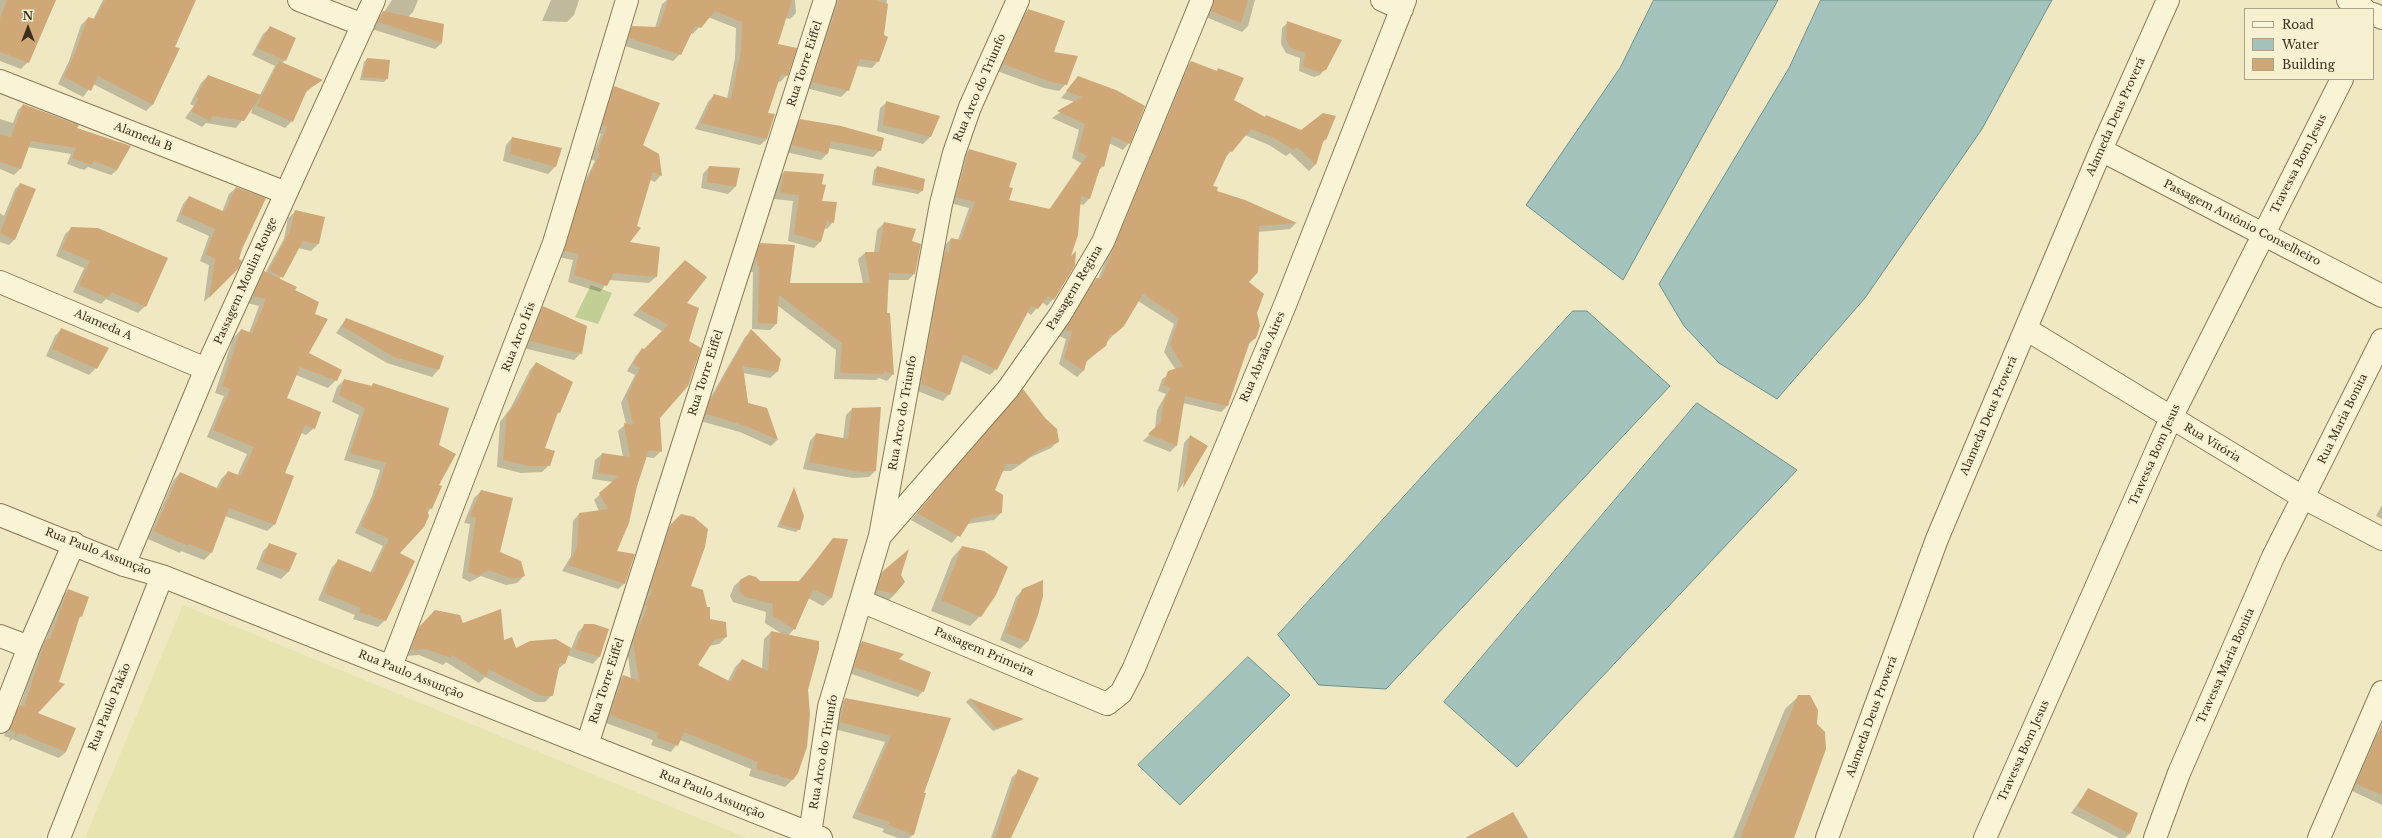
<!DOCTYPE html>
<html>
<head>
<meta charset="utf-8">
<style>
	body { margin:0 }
	#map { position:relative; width:2382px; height:838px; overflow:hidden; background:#f0e8c2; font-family:"Libre Baskerville",serif }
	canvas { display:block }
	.legend { position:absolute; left:2244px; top:8px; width:130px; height:72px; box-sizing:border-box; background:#f7f1d2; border:1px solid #aba38a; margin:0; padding:5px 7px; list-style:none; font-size:12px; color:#3a2f1d }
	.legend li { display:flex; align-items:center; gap:8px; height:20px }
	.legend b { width:20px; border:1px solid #aba38a }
	.north { position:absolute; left:8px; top:8px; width:40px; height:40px; -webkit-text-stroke:3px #f7f1d2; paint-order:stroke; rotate:0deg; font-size:11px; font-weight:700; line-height:16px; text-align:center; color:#3a2f1d }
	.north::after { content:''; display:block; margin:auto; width:14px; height:18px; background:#3a2f1d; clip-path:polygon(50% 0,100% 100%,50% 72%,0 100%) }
</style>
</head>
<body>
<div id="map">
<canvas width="2382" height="838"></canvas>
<ul class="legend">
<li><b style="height:5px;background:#faf4d6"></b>Road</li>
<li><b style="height:11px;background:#a5c3bd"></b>Water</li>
<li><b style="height:11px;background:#d0a776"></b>Building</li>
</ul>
<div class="north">N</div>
</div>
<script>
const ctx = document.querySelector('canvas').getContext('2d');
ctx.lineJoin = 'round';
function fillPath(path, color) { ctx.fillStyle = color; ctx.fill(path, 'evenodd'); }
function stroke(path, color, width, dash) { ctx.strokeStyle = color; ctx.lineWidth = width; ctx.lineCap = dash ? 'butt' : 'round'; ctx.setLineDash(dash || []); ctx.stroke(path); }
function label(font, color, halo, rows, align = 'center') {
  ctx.font = font + ' "Libre Baskerville",serif'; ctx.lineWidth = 3.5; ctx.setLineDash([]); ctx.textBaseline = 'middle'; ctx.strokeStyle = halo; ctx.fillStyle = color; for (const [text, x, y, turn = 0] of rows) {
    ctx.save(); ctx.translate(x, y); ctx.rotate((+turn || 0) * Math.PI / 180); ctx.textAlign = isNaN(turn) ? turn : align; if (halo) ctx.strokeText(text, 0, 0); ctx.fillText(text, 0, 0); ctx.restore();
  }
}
const farmland = new Path2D(`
	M 183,605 L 747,838 L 85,838 Z`);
const green = new Path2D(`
	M 591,285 L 612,293 L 598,324 L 575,317 Z`);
const water = new Path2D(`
	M 1654,0 L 1778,0 L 1623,280 L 1526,205 L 1620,68 Z
	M 1821,0 L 2052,0 L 1982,129 L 1865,298 L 1777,399 L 1719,363 L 1684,326 L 1659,284 L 1789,68 Z
	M 1573,311 L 1587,311 L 1670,386 L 1386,689 L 1319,685 L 1278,635 Z
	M 1697,403 L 1797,470 L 1517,767 L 1444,702 Z
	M 1248,657 L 1290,695 L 1180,805 L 1138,765 Z`);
const shadow = new Path2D(`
	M 0,0 L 33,0 L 28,62 L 21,69 L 0,61 Z
	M 103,0 L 195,0 L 173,48 L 153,104 L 146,111 L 93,84 L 83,97 L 58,84 L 69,61 L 81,25 L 88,18 L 93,20 Z
	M 392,0 L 418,0 L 413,12 L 408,17 L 442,43 L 435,49 L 372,29 L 376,19 L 384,12 Z
	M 551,0 L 579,0 L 574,15 L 567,22 L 542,21 Z
	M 667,0 L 795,0 L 796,13 L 790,19 L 785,18 L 776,45 L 787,75 L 780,82 L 777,81 L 767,114 L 767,139 L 760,145 L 695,129 L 708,102 L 714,95 L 727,99 L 735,58 L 736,28 L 708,17 L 693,34 L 691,33 L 680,54 L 673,61 L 622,45 L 626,33 L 633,27 L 655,28 L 662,4 Z
	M 835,0 L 887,0 L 878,61 L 872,68 L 857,66 L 848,90 L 841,97 L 806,88 Z
	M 1211,0 L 1255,0 L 1248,26 L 1242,32 L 1206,17 Z
	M 1028,10 L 1052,53 L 1066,84 L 1059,91 L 1044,88 L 997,71 L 1021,17 Z
	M 1287,23 L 1325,69 L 1320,75 L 1314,77 L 1299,71 L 1300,58 L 1286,53 L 1281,44 L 1282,28 Z
	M 270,28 L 285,60 L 282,63 L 321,80 L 305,93 L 292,121 L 285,128 L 251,113 L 253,106 L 236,128 L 206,123 L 202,127 L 185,118 L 194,106 L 190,104 L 201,83 L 208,76 L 260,95 L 275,66 L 252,55 L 263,34 Z
	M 367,59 L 387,79 L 384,82 L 360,80 L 364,62 Z
	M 1191,62 L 1216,72 L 1218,69 L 1233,100 L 1265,118 L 1301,132 L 1323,114 L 1325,140 L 1322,143 L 1315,165 L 1309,171 L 1290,153 L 1286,156 L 1269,145 L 1245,135 L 1225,158 L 1212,187 L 1216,192 L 1245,201 L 1296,223 L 1290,229 L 1258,232 L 1248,282 L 1256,313 L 1256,337 L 1249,344 L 1227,406 L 1221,412 L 1183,403 L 1176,446 L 1170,452 L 1143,441 L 1155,429 L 1157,410 L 1166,394 L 1158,391 L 1162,379 L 1176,370 L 1164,352 L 1174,324 L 1138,301 L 1116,332 L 1098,352 L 1086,362 L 1083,371 L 1077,377 L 1059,364 L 1066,339 L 1059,336 L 1090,285 L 1098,279 L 1185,68 Z
	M 1079,77 L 1144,106 L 1129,143 L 1123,150 L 1109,143 L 1103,166 L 1099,170 L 1089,199 L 1083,205 L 1080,204 L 1053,299 L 1047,306 L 1042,302 L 1031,315 L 1027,312 L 996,369 L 990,375 L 960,361 L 949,394 L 943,401 L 915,390 L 939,259 L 944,254 L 945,245 L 951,239 L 958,240 L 969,208 L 950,203 L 963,156 L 969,150 L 1008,188 L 1008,201 L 1049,210 L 1081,163 L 1072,158 L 1079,130 L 1052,118 L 1075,102 L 1061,98 Z
	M 614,88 L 642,146 L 661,175 L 655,182 L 650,180 L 628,243 L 656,277 L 649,283 L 609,280 L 600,292 L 568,282 L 573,260 L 558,257 L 578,194 L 595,161 L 591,159 L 601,134 L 596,132 L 608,94 Z
	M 887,102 L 939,116 L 930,137 L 923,144 L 877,131 L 880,108 Z
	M 23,105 L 75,129 L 117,170 L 111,175 L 88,167 L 84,170 L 67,164 L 71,154 L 28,147 L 20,169 L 14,175 L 0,169 L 0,119 L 13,123 L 18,110 Z
	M 800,120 L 880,150 L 873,157 L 828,148 L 827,154 L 821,160 L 786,152 L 794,126 Z
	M 512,138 L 561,149 L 555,167 L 548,174 L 503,161 L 506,145 Z
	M 709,167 L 735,187 L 728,194 L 701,188 L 703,174 Z
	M 877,167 L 924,180 L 922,191 L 918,194 L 872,185 L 874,170 Z
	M 784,172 L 821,185 L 821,202 L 833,222 L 827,229 L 824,228 L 821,241 L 814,248 L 788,241 L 793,201 L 774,199 L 777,179 Z
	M 20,184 L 35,190 L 14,240 L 9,245 L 0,242 L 0,213 L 4,216 L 15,189 Z
	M 236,188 L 241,248 L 237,269 L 204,302 L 209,265 L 200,261 L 209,236 L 176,221 L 183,204 L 189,197 L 222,212 L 229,194 Z
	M 295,212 L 324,218 L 318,244 L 311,251 L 298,248 L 279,280 L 293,290 L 314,314 L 308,354 L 336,380 L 328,388 L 296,375 L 286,399 L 314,428 L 306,435 L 301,433 L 284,474 L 275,524 L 267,531 L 225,516 L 211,553 L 204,560 L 181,551 L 180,553 L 148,539 L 173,481 L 180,473 L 216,489 L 221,479 L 228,472 L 237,476 L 247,454 L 207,437 L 224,396 L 215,393 L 233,338 L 241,330 L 249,333 L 259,306 L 247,303 L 257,280 L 265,273 L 284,239 L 288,218 Z
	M 884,223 L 911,241 L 914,274 L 908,280 L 888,280 L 886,314 L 893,374 L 887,381 L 879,378 L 876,380 L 834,379 L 836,350 L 777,305 L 776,324 L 770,330 L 752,329 L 753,272 L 751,272 L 750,265 L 754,251 L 761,244 L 789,284 L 863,284 L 858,259 L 865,253 L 874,253 L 877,230 Z
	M 72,228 L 145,306 L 138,313 L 106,299 L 101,304 L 73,292 L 84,268 L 56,256 L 65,234 Z
	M 678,268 L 685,304 L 687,342 L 659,418 L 661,451 L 654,458 L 646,457 L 616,552 L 625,583 L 618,589 L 562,571 L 571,556 L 573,521 L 579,514 L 599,511 L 594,500 L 613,482 L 592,479 L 595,460 L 602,454 L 623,457 L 618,431 L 626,424 L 621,403 L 635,375 L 627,371 L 636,356 L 642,349 L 644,350 L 662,331 L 633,315 Z
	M 543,307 L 581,353 L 574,360 L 523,348 L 537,314 Z
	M 346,319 L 438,370 L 432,377 L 387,363 L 336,333 Z
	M 62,329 L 96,368 L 89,375 L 46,356 L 55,336 Z
	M 751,331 L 777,372 L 770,378 L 743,373 L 748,403 L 766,408 L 777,440 L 771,446 L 740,432 L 700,421 L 704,409 L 745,337 Z
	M 536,363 L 559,412 L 556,415 L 544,448 L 549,465 L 542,472 L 521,473 L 497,467 L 500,422 L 510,409 L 530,370 Z
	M 344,380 L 371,387 L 373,384 L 438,445 L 437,486 L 431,508 L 398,554 L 385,620 L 378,627 L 353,619 L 355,615 L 318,600 L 332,567 L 339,560 L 370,573 L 383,546 L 355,533 L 372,496 L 380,470 L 344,460 L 359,415 L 332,402 L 337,387 Z
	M 1016,397 L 1058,441 L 1051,448 L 1031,457 L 1011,471 L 1002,471 L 994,490 L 1001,513 L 994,520 L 967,524 L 952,543 L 911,520 Z
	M 852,409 L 875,471 L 869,477 L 853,478 L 803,469 L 810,441 L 816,434 L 843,439 L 846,415 Z
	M 1190,436 L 1207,446 L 1177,493 L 1184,443 Z
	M 794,489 L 799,529 L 796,532 L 777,527 Z
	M 481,491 L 498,552 L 524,576 L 517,583 L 506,585 L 481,576 L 470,582 L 462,578 L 470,524 L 464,523 L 474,498 Z
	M 2382,505 L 2382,519 L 2376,516 Z
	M 681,515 L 690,586 L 709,620 L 726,637 L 719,644 L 709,646 L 697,665 L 728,681 L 735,667 L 742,660 L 762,669 L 764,639 L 771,632 L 782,634 L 765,623 L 766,612 L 733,602 L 730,596 L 734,586 L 743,578 L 749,576 L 759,582 L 798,582 L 834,539 L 831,598 L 823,606 L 808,598 L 794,629 L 788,636 L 806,690 L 792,780 L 785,787 L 749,776 L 751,769 L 680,740 L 671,752 L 651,745 L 653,740 L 603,722 L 616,683 L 623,676 L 631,679 L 627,648 L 641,613 L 639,611 L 646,597 L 644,596 L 664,532 Z
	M 270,544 L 295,553 L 288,572 L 281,579 L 256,569 L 263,551 Z
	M 962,547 L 980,616 L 970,626 L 931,611 L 952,558 Z
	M 883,571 L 895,594 L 889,600 L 872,596 L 877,578 Z
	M 68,590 L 81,616 L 78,620 L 36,713 L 66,752 L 59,758 L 12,739 L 9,742 L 10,738 L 4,736 L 14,713 L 20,706 L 39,649 L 46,639 L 62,597 Z
	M 1023,590 L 1037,615 L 1027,642 L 1020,649 L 1000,640 L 1016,597 Z
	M 429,618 L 462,624 L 503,641 L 515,649 L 555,640 L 571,649 L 578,632 L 585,625 L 608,630 L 599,657 L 593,664 L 567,655 L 564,664 L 557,670 L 552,695 L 545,702 L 535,702 L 485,677 L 479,683 L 446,662 L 443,665 L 419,655 L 405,656 L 413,635 Z
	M 862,642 L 897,660 L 923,691 L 918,697 L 849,673 L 856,648 Z
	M 1799,696 L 1816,725 L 1793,838 L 1733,838 L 1785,709 Z
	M 845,699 L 950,719 L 923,794 L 925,794 L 913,835 L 909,838 L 898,838 L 882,832 L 884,829 L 852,818 L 885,742 L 834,729 L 838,706 Z
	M 969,699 L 1022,720 L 993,731 L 966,702 Z
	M 2380,731 L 2382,732 L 2382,805 L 2350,790 L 2373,738 Z
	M 1019,771 L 1010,838 L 991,838 L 1012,777 Z
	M 2088,790 L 2130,833 L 2125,838 L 2119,838 L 2071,813 Z`);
const building = new Path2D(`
	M 7,0 L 56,0 L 29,63 L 0,52 L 0,18 Z
	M 105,0 L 196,0 L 175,47 L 180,48 L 153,105 L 98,76 L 91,91 L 64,77 L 75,53 L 88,17 L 95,19 Z
	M 668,0 L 792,0 L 778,44 L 797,48 L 788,76 L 781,74 L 768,113 L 775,114 L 767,139 L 701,123 L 714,94 L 731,99 L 741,51 L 742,22 L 715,11 L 701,28 L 695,26 L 681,55 L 629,38 L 632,26 L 659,27 Z
	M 839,0 L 876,0 L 888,4 L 884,35 L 888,37 L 879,62 L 860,59 L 849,91 L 812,82 Z
	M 1214,0 L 1248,0 L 1241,23 L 1211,11 Z
	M 1028,9 L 1065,21 L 1054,52 L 1078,56 L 1067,85 L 1051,82 L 1003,64 Z
	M 383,11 L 444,24 L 442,43 L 378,22 Z
	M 1287,21 L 1342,40 L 1326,70 L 1319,72 L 1303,66 L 1305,53 L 1291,48 L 1286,39 Z
	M 270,26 L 296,38 L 286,61 L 257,48 Z
	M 367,58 L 390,60 L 388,79 L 362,77 Z
	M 279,61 L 323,80 L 307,90 L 293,122 L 257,106 Z
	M 1191,61 L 1217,71 L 1218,68 L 1244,78 L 1234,100 L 1265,117 L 1266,115 L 1301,130 L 1323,113 L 1336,116 L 1326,140 L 1324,139 L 1316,165 L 1297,147 L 1293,150 L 1276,139 L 1251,129 L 1232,152 L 1229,151 L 1213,186 L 1218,187 L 1217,191 L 1245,200 L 1297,223 L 1259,226 L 1258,272 L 1249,282 L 1264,294 L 1257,313 L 1260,326 L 1256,338 L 1250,341 L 1228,406 L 1185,396 L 1177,446 L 1148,434 L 1161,422 L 1163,403 L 1171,388 L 1163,385 L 1168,371 L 1183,366 L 1170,345 L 1179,318 L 1143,294 L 1124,326 L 1115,334 L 1109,336 L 1106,346 L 1087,360 L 1084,371 L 1064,358 L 1072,332 L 1065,330 L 1096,278 L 1101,279 Z
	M 208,75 L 261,95 L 244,121 L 212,116 L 210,121 L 191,111 L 199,99 L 196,97 Z
	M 1078,76 L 1116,90 L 1145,106 L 1130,144 L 1112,136 L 1104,167 L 1101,165 L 1090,199 L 1081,196 L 1078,235 L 1071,256 L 1076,251 L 1075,265 L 1054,300 L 1048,296 L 1038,309 L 1031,306 L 997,370 L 963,354 L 950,395 L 921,384 L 945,251 L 949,253 L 951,238 L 961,240 L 975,202 L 956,197 L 969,149 L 1017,163 L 1009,187 L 1013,188 L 1009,200 L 1050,209 L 1087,156 L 1078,151 L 1085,124 L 1057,111 L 1082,97 L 1066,91 Z
	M 614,86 L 660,103 L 643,145 L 659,154 L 662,176 L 653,172 L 637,226 L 641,228 L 630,242 L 660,247 L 657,277 L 614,273 L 607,286 L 574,275 L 579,254 L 564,251 L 584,186 L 600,154 L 597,152 L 607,127 L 602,125 Z
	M 886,101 L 940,116 L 931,137 L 883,125 Z
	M 23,104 L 79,125 L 77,128 L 131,146 L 117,170 L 94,161 L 91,165 L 72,158 L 76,148 L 31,141 L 21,169 L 0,162 L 0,135 L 11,137 Z
	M 800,119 L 841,126 L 884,138 L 881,151 L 831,141 L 828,154 L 792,145 Z
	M 512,137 L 562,148 L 556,167 L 510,154 Z
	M 709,166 L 740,168 L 736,187 L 707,182 Z
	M 877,166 L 925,179 L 923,191 L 875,182 Z
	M 784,171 L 824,174 L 822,184 L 826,185 L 822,201 L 837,202 L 834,223 L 827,221 L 821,242 L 794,234 L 799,195 L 780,193 Z
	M 20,183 L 36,189 L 15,240 L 0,233 Z
	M 236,187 L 266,198 L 242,249 L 239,259 L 242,261 L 238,269 L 209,298 L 215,259 L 206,254 L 215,229 L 181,214 L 189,196 L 225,212 Z
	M 295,210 L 325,217 L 319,244 L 303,241 L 283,278 L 269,270 L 290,231 Z
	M 884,222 L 916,229 L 912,241 L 921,244 L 915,274 L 889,273 L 887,313 L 890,313 L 894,375 L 884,371 L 884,374 L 840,373 L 842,343 L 779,295 L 777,324 L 758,323 L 759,266 L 757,265 L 756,258 L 760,243 L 795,245 L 790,283 L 870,283 L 865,252 L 879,252 Z
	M 71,227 L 98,228 L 168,258 L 146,307 L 111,292 L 108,298 L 79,285 L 90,261 L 62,249 Z
	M 685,260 L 707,277 L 687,303 L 699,308 L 689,341 L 701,348 L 688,386 L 660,418 L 662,452 L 649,450 L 637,486 L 629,523 L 617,551 L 635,554 L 625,584 L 568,565 L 577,548 L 579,513 L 608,509 L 599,493 L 619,476 L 598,473 L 602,453 L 630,457 L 624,423 L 633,425 L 627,396 L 640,368 L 633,364 L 642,348 L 644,349 L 668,325 L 639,309 Z
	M 264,271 L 297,287 L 295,290 L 319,302 L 315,314 L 328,319 L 309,353 L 342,370 L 337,381 L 300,367 L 287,398 L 321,412 L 315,429 L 305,425 L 285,473 L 294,476 L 275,525 L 229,508 L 212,553 L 189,544 L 188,546 L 154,531 L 180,472 L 219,489 L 228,471 L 241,476 L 254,447 L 213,430 L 230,389 L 222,386 L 241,329 L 252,333 L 266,299 L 253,296 Z
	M 543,306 L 587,326 L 582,354 L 530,341 Z
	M 346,318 L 444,356 L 439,370 L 394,357 L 342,326 Z
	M 61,328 L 109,348 L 97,369 L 52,349 Z
	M 751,329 L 781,359 L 778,372 L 743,366 L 748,403 L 767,408 L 778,440 L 746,426 L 706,414 L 710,401 Z
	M 536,362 L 573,382 L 560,413 L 558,412 L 545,448 L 555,451 L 550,466 L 528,466 L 503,460 L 507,414 L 517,402 Z
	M 344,379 L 372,386 L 373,383 L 449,408 L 439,445 L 456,454 L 439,485 L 442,486 L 432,509 L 426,507 L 429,516 L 424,527 L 400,553 L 415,561 L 386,621 L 359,612 L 361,608 L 324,593 L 338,559 L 373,573 L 389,539 L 361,526 L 378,489 L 386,463 L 350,453 L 365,408 L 339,395 Z
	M 1023,389 L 1045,418 L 1057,429 L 1059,442 L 1039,450 L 1019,464 L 1006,464 L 995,490 L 1003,495 L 1002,513 L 972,518 L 960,537 L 917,513 Z
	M 881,407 L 876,471 L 860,472 L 809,462 L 816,433 L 848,439 L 852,408 Z
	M 1190,435 L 1208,446 L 1183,488 Z
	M 794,487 L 804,516 L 800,530 L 780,524 Z
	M 481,490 L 513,498 L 500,552 L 521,561 L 525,576 L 513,579 L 488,570 L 478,576 L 468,572 L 476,518 L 470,516 Z
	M 681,514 L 694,517 L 708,529 L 705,547 L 691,586 L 703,590 L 707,607 L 710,607 L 710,619 L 726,622 L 727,637 L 714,640 L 698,665 L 731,682 L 742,659 L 768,671 L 771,631 L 819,641 L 819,649 L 808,690 L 810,714 L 807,747 L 798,773 L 793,780 L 756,769 L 758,762 L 684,732 L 678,746 L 657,738 L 659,733 L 610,715 L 623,675 L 639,681 L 633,641 L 648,606 L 645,605 L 653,590 L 650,589 L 671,524 Z
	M 833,538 L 848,539 L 832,598 L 813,589 L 795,630 L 772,615 L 773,604 L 745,597 L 739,591 L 740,580 L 749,575 L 756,577 L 760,581 L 800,581 Z
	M 269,543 L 297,553 L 289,572 L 262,562 Z
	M 962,546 L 984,551 L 1008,567 L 996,595 L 981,617 L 941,600 Z
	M 909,549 L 901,575 L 905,582 L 895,594 L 877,590 L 883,571 Z
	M 1043,580 L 1043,596 L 1038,615 L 1028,642 L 1006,633 L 1022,589 Z
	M 68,589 L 89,597 L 82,617 L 80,616 L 59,682 L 65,684 L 38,713 L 76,728 L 66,752 L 19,733 L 14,738 L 16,732 L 9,730 L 20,705 L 24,707 L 45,642 L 47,638 L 50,639 Z
	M 501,609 L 504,640 L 512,637 L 516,648 L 530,641 L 556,639 L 571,648 L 565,664 L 560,663 L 553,696 L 542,696 L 488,669 L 487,677 L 452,655 L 451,658 L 426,649 L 411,650 L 419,627 L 435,610 L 460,615 L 463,623 Z
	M 584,624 L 594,624 L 609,629 L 600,657 L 575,649 Z
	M 862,641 L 904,654 L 899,659 L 931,672 L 924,692 L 854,667 Z
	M 1798,695 L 1810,695 L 1818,710 L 1817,724 L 1825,732 L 1826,749 L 1794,838 L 1740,838 Z
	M 845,698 L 951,718 L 924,793 L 926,793 L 914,835 L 888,825 L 890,822 L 858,812 L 891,736 L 840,722 Z
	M 969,698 L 1024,719 L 996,728 Z
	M 2382,724 L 2382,795 L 2356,784 Z
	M 1018,769 L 1039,778 L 1011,838 L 995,838 Z
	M 2088,788 L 2138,813 L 2130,834 L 2077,806 Z
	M 1513,812 L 1528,838 L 1465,838 Z`);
const minor = new Path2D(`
	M 299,0 L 363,25
	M 1382,0 L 1402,9
	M 2348,0 L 2364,9
	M 2373,14 L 2382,18
	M 0,81 L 286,193
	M 2101,150 L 2382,296
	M 0,282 L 206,369
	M 2026,329 L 2304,498 L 2382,539
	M 0,515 L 124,565 L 162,576 L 821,838
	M 881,535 L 1008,389 L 1060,315 L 1103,242 L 1202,0
	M 124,565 L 206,369 L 374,0
	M 861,601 L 1107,704 L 1121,693 L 1134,668 L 1285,305 L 1405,0
	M 0,636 L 29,647
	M 391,666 L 554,243 L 627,0
	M 0,722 L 29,647 L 74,543
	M 587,745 L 825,0
	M 810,834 L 829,707 L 880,536 L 941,204 L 954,153 L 970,107 L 1018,0
	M 59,838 L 162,576
	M 1827,838 L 1937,539 L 2101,150 L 2168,0
	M 1985,838 L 2171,418 L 2342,79
	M 2155,838 L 2179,773 L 2273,557 L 2382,340
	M 2319,838 L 2382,692`);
const streetNames = [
	["Rua Torre Eiffel",805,64,-72],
	["Rua Arco do Triunfo",980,88,-67],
	["Alameda Deus Proverá",2116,117,-66],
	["Alameda B",143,137,21],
	["Travessa Bom Jesus",2299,164,-63],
	["Passagem Antônio Conselheiro",2242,223,27],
	["Passagem Moulin Rouge",246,281,-66],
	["Passagem Regina",1075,288,-59],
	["Alameda A",103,325,23],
	["Rua Arco Íris",519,337,-69],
	["Rua Abraão Aires",1263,357,-67],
	["Rua Torre Eiffel",706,373,-72],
	["Rua Arco do Triunfo",903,413,-80],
	["Alameda Deus Proverá",1989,416,-67],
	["Rua Maria Bonita",2343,419,-64],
	["Rua Vitória",2212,443,31],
	["Travessa Bom Jesus",2155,455,-66],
	["Rua Paulo Assunção",98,552,21],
	["Passagem Primeira",984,652,23],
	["Travessa Maria Bonita",2226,666,-66],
	["Rua Paulo Assunção",411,675,22],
	["Rua Torre Eiffel",607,681,-72],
	["Rua Paulo Pakão",110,707,-68],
	["Alameda Deus Proverá",1872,717,-70],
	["Travessa Bom Jesus",2024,751,-66],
	["Rua Arco do Triunfo",824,752,-80],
	["Rua Paulo Assunção",712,795,22]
];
fillPath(farmland, '#e6e4af');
fillPath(green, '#c1cf95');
fillPath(water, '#a5c3bd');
stroke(water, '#6b918d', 1);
fillPath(shadow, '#0003');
fillPath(building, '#d0a776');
stroke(minor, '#8b7a58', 24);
stroke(minor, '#faf4d6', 22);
label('11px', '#3a2f1d', '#f7f1d2', streetNames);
</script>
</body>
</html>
